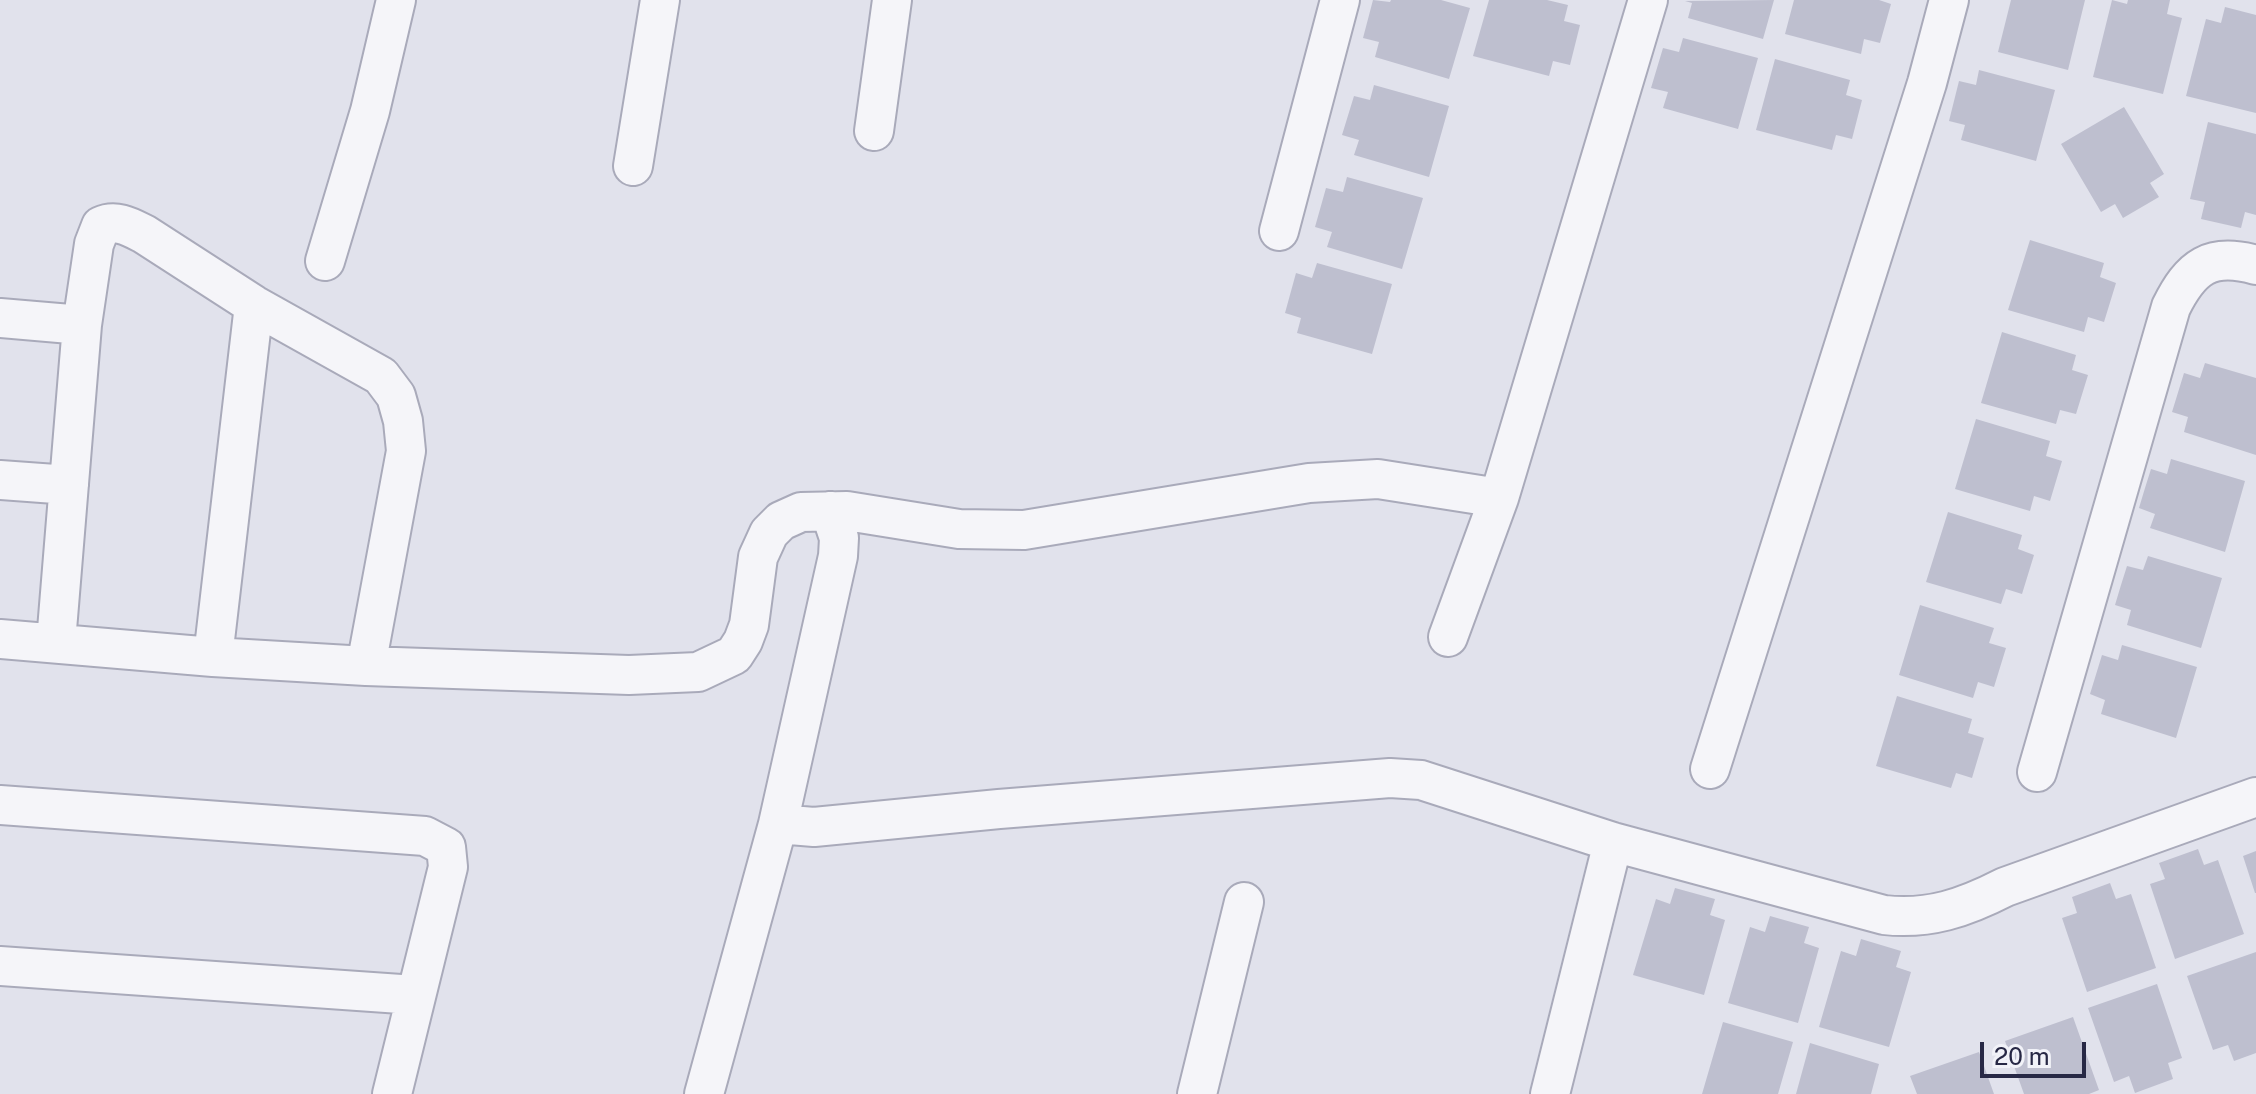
<!DOCTYPE html>
<html>
<head>
<meta charset="utf-8">
<style>
	body { margin:0 }
	#map { position:relative; width:2256px; height:1094px; overflow:hidden; background:#e1e2ec; font-family:"Public Sans",sans-serif }
	canvas { display:block }
	.scale { position:absolute; left:1980px; top:1042px; width:106px; height:36px; box-sizing:border-box; border:4px solid #272845; border-top:0; padding-left:10px; font-size:24px; line-height:28px; white-space:nowrap; color:#272845; -webkit-text-stroke:6px #f1f2f8; paint-order:stroke }
</style>
</head>
<body>
<div id="map">
<canvas width="2256" height="1094"></canvas>
<div class="scale">20 m</div>
</div>
<script>
const ctx = document.querySelector('canvas').getContext('2d');
ctx.lineJoin = 'round';
function fillPath(path, color) { ctx.fillStyle = color; ctx.fill(path, 'evenodd'); }
function stroke(path, color, width, dash) { ctx.strokeStyle = color; ctx.lineWidth = width; ctx.lineCap = dash ? 'butt' : 'round'; ctx.setLineDash(dash || []); ctx.stroke(path); }
const building = new Path2D(`
	M 1373,0 L 1390,2 L 1391,0 L 1441,0 L 1470,8 L 1449,79 L 1375,57 L 1379,42 L 1363,38 Z
	M 1489,0 L 1547,0 L 1568,5 L 1564,21 L 1580,25 L 1570,65 L 1553,61 L 1549,76 L 1473,56 Z
	M 1774,0 L 1763,39 L 1688,18 L 1692,3 L 1685,1 Z
	M 1794,0 L 1879,0 L 1891,4 L 1880,43 L 1864,39 L 1861,54 L 1785,34 Z
	M 2011,0 L 2085,0 L 2068,70 L 1998,52 Z
	M 2112,0 L 2127,4 L 2128,0 L 2170,0 L 2167,14 L 2182,18 L 2163,94 L 2093,77 Z
	M 2225,7 L 2256,15 L 2256,113 L 2186,96 L 2206,19 L 2221,23 Z
	M 1683,38 L 1758,58 L 1738,129 L 1663,108 L 1668,92 L 1651,88 L 1663,48 L 1679,52 Z
	M 1775,59 L 1850,80 L 1846,95 L 1862,100 L 1852,139 L 1836,135 L 1832,150 L 1756,130 Z
	M 1979,70 L 2055,90 L 2036,161 L 1961,140 L 1965,125 L 1949,121 L 1959,81 L 1976,85 Z
	M 1374,85 L 1449,106 L 1429,177 L 1354,155 L 1359,140 L 1342,135 L 1354,96 L 1370,100 Z
	M 2124,107 L 2164,174 L 2150,183 L 2159,197 L 2123,218 L 2115,204 L 2101,212 L 2061,144 Z
	M 2208,122 L 2256,134 L 2256,215 L 2245,212 L 2241,228 L 2201,219 L 2205,202 L 2190,199 Z
	M 1347,177 L 1423,198 L 1402,269 L 1327,247 L 1332,232 L 1315,227 L 1326,188 L 1343,192 Z
	M 2030,240 L 2104,263 L 2100,277 L 2116,283 L 2104,322 L 2088,317 L 2084,332 L 2008,310 Z
	M 1317,263 L 1392,284 L 1372,354 L 1297,333 L 1301,318 L 1285,313 L 1296,273 L 1312,278 Z
	M 2002,332 L 2076,355 L 2072,370 L 2088,375 L 2076,414 L 2060,410 L 2056,424 L 1981,403 Z
	M 2205,363 L 2256,378 L 2256,455 L 2184,432 L 2188,417 L 2172,412 L 2184,373 L 2200,378 Z
	M 1976,419 L 2050,441 L 2046,456 L 2062,461 L 2050,501 L 2034,496 L 2030,511 L 1955,489 Z
	M 2171,459 L 2245,481 L 2225,552 L 2150,528 L 2155,514 L 2139,508 L 2145,488 L 2151,469 L 2167,474 Z
	M 1948,512 L 2022,535 L 2018,549 L 2034,555 L 2022,594 L 2006,589 L 2001,604 L 1926,582 Z
	M 2148,556 L 2222,578 L 2201,648 L 2127,625 L 2131,610 L 2115,605 L 2121,585 L 2127,566 L 2143,570 Z
	M 1920,605 L 1994,628 L 1989,643 L 2006,648 L 1994,687 L 1978,682 L 1973,698 L 1899,675 Z
	M 2122,645 L 2197,667 L 2176,738 L 2101,714 L 2105,700 L 2090,694 L 2102,655 L 2118,660 Z
	M 1897,696 L 1972,719 L 1968,733 L 1984,738 L 1972,778 L 1956,773 L 1951,788 L 1876,766 Z
	M 2198,849 L 2204,865 L 2218,860 L 2244,934 L 2175,959 L 2150,884 L 2165,879 L 2159,863 Z
	M 2256,851 L 2256,893 L 2255,893 L 2243,856 Z
	M 2110,883 L 2116,899 L 2131,894 L 2156,968 L 2087,992 L 2062,918 L 2077,913 L 2072,897 Z
	M 1675,888 L 1715,899 L 1710,915 L 1725,920 L 1704,995 L 1633,975 L 1656,899 L 1670,904 Z
	M 1770,916 L 1809,927 L 1804,943 L 1819,948 L 1798,1023 L 1728,1003 L 1750,927 L 1765,932 Z
	M 1861,939 L 1901,951 L 1896,967 L 1911,972 L 1889,1047 L 1819,1027 L 1841,951 L 1856,956 Z
	M 2256,952 L 2256,1053 L 2234,1061 L 2228,1045 L 2213,1050 L 2187,976 Z
	M 2157,984 L 2182,1058 L 2168,1063 L 2173,1079 L 2135,1093 L 2129,1076 L 2114,1082 L 2088,1008 Z
	M 2073,1017 L 2099,1090 L 2089,1094 L 2024,1094 L 2005,1041 Z
	M 1723,1022 L 1793,1042 L 1778,1094 L 1702,1094 Z
	M 1810,1043 L 1879,1064 L 1871,1094 L 1796,1094 Z
	M 1979,1052 L 1994,1094 L 1917,1094 L 1910,1076 Z`);
const minor = new Path2D(`
	M 874,131 L 892,0
	M 633,166 L 660,0
	M 1279,231 L 1340,0
	M 325,261 L 370,111 L 396,0
	M 0,318 L 82,325
	M 0,480 L 69,485
	M 1448,637 L 1499,498
	M 0,639 L 213,657 L 366,666 L 629,675 L 698,672 L 734,655 L 743,641 L 749,625 L 758,557 L 769,533 L 781,521 L 801,512 L 847,511 L 959,529 L 1024,530 L 1309,483 L 1378,479 L 1499,498 L 1648,0
	M 56,642 L 82,325 L 94,244 L 101,226 C 116,219 130,227 144,234 L 254,305 L 381,376 L 396,396 L 403,421 L 406,451 L 366,666
	M 213,657 L 254,305
	M 1710,769 L 1927,83 L 1949,0
	M 2037,772 L 2171,307 C 2191,267 2210,252 2256,265
	M 0,805 L 425,836 L 446,847 L 448,867 L 392,1094
	M 778,824 L 838,556 L 839,538 L 830,511
	M 0,966 L 415,995
	M 704,1094 L 778,824 L 814,827 L 999,809 L 1390,778 L 1421,780 L 1613,842 L 1884,915 C 1929,920 1964,908 2005,887 L 2256,797
	M 1197,1094 L 1244,902
	M 1550,1094 L 1613,842`);
fillPath(building, '#bebfcf');
stroke(minor, '#a9aaba', 42);
stroke(minor, '#f5f5f9', 38);
</script>
</body>
</html>
